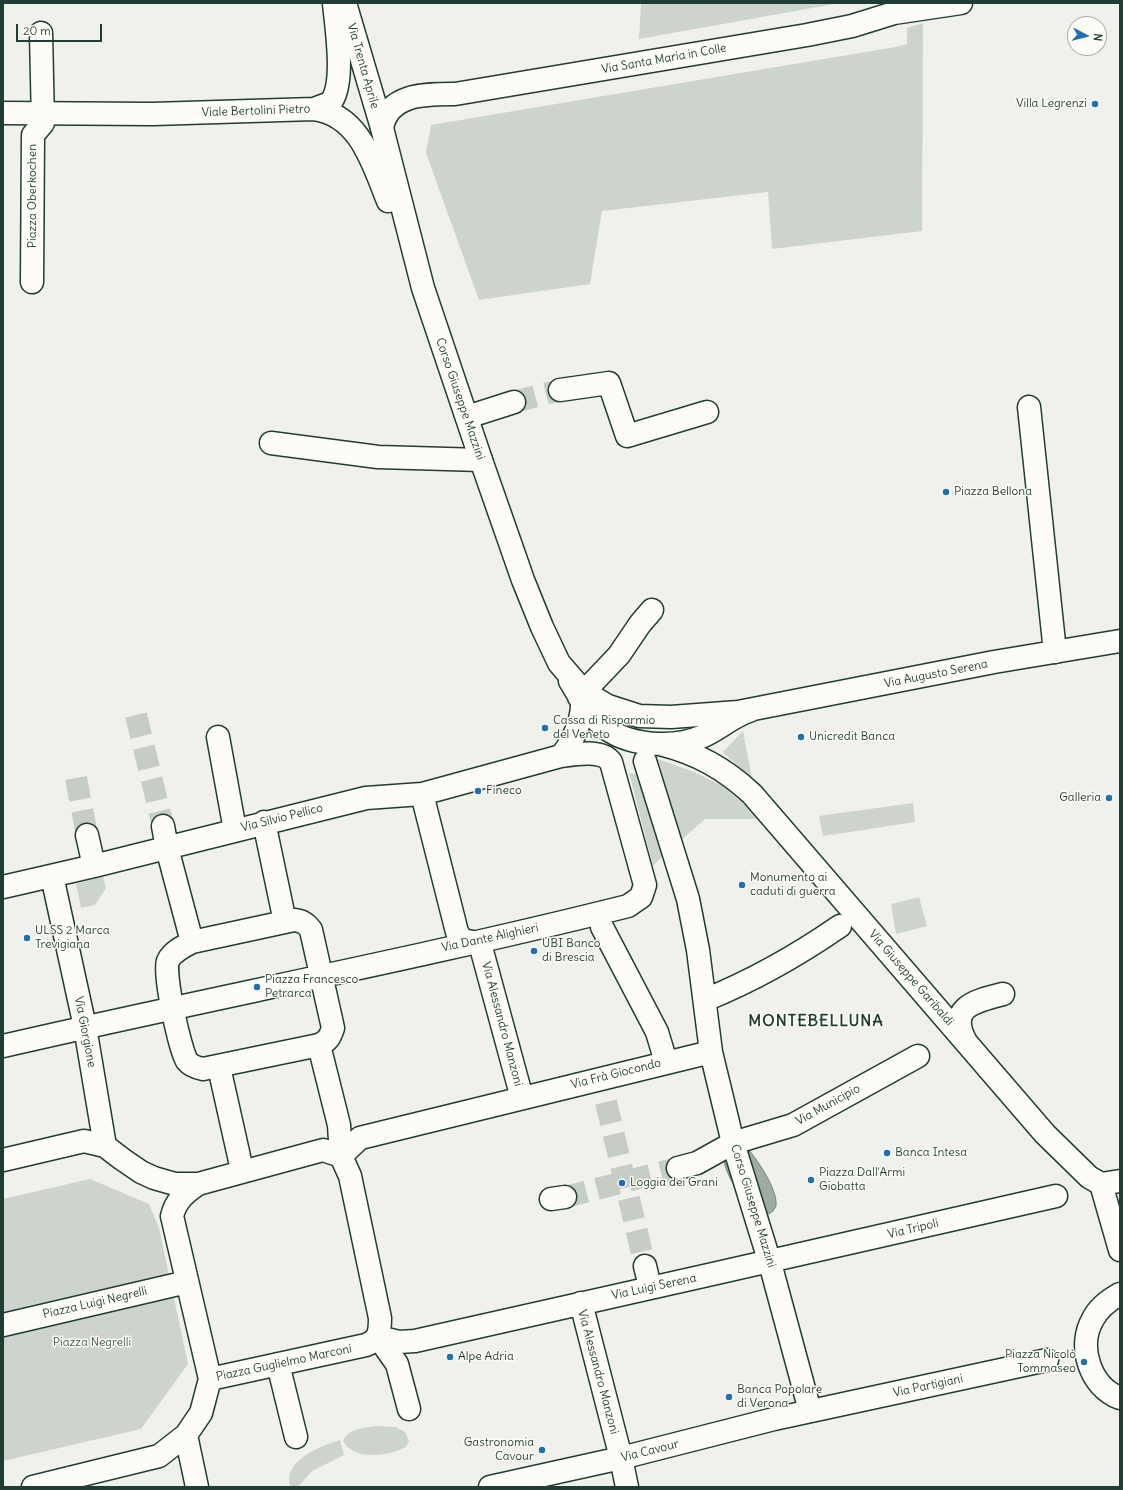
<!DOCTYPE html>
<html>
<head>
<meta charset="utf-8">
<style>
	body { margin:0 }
	#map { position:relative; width:1123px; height:1490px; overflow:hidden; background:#f0f1eb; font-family:Delius,sans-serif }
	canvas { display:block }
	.frame { position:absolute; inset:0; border:4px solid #1f3d34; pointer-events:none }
	.north { position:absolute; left:1067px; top:16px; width:40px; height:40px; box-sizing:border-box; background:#fdfcf7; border:1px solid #a4b0a9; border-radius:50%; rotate:97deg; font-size:11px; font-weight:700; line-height:16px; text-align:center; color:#1f3d34 }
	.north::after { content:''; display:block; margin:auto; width:14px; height:18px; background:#1f6fb2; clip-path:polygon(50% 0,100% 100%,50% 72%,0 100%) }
	.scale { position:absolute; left:16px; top:24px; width:86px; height:18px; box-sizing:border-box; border:2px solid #1f3d34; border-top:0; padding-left:5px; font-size:12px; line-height:14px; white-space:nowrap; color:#1f3d34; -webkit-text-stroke:3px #fdfcf7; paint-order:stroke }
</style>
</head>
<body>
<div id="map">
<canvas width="1123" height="1490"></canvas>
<div class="frame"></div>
<div class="north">N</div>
<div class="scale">20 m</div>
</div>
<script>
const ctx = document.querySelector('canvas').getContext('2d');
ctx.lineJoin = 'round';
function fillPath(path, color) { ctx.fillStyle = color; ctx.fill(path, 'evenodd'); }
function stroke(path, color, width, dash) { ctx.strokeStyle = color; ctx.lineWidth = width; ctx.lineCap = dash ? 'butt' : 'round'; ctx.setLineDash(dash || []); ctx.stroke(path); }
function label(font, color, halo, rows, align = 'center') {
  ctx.font = font + ' Delius,sans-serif'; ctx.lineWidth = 3; ctx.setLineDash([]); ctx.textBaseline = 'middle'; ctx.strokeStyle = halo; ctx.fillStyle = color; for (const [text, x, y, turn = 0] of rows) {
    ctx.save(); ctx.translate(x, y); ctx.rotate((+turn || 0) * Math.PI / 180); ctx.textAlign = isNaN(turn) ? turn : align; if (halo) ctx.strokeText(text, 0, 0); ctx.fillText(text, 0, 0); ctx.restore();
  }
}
const green = new Path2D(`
	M 641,3 L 840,3 L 639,39 Z
	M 923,23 L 922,231 L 772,249 L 768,192 L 602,211 L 590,284 L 479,300 L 426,153 L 431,125 L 901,46 L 907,44 L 907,28 Z
	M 743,731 L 752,779 L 723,752 Z
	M 658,759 L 694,772 L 723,786 L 761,819 L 705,819 L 680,841 Z
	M 629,773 L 637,774 L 667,851 L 653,866 Z
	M 913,803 L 915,822 L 823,836 L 819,816 Z
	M 103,877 L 106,888 L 95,905 L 81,908 L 76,884 Z
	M 919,897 L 927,926 L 896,934 L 891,904 Z
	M 90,1179 L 149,1204 L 159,1228 L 188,1364 L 141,1429 L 3,1461 L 3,1199 Z
	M 376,1426 L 396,1427 L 405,1432 L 409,1441 L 406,1447 C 390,1456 353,1461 343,1441 C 349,1428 363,1428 376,1426 Z
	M 340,1440 L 344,1455 L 312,1471 L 298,1487 L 290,1486 C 283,1460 321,1446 340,1440 Z`);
const water = new Path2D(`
	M 745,1145 C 756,1158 778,1189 776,1206 L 773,1211 L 767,1215 C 744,1197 730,1188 723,1158 Z`);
const minorTunnel = new Path2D(`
	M 514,402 L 560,390
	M 136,715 L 163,826
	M 76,778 L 87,835
	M 606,1102 L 645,1266
	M 565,1197 L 678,1168`);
const minor = new Path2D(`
	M 382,128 C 388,93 427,94 455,94 L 807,35 L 852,26 L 894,13 L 961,3
	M 32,282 L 33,135 L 43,123 L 41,33
	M 560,390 L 609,383 L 627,436 L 707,412
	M 1029,407 L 1055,652
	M 467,417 L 514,402
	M 271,443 L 378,457 L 481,460
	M 570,681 C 579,696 588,712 602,725 C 626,746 672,749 701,737 C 718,730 731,717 749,711
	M 579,697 L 619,655 L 640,624 L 652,610
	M 218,737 L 235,830
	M 660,744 C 697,753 725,769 752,794 L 1045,1134 L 1089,1177 L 1101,1184 L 1120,1250
	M 561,756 C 573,742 583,719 582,701
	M 645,761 L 688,899 L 698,950 L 711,1052 L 733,1143 L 770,1263 L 810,1411
	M 422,794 L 457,932 L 462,940 L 473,942
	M 264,822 L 285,922
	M 163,826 L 167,848 L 192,942
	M 87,835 L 94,866
	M 52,876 L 85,1027 L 105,1146
	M 3,887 L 94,866 L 366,798 L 422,794 L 561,756 C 575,754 602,749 611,762 L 645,885 L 641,897 L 628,906 C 421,958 211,998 3,1046
	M 294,920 C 302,921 306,923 311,930 L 333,1028 C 330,1037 328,1041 319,1045 L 203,1069 C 198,1068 191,1066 187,1061 C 180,1050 163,973 168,961 C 172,952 184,946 192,942 Z
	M 602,927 L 657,1032 L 666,1062
	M 482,951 L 522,1098
	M 705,1000 C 752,981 798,955 840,926
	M 966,1042 C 947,1007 975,1001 1003,994
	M 219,1067 L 242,1170
	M 341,1156 L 360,1138 L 711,1052
	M 3,1160 L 84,1141 L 105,1146 L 122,1159 L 141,1172 L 154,1178 L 175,1184 L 198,1184 L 323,1150 L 341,1156
	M 678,1168 L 697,1163 L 733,1143 L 793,1125 L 918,1056
	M 1101,1184 L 1120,1181
	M 551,1199 L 565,1197
	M 645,1266 L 650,1287
	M 1120,1294 C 1109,1300 1099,1307 1093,1319 C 1077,1346 1090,1387 1120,1398
	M 581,1303 L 621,1458 L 627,1487
	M 3,1325 L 187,1282
	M 378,1337 L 399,1342 L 415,1341 C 629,1292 842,1246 1056,1196
	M 378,1337 L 397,1364 L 409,1409
	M 278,1364 L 296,1437
	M 210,1379 L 366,1345 C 379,1340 380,1332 380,1318 L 350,1176 L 341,1156 L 339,1125 L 319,1045
	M 186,1435 L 197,1487
	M 33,1487 L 159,1456 L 186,1435 L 201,1413 L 210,1379 L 172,1216 C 176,1200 185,1193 198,1184
	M 490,1487 L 621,1458 L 774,1419 L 1047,1360`);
const major = new Path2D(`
	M 345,3 L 382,128 L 423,288 L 481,460 L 523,580 L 542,627 L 559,663 L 584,692 L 608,706 L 639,716 L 671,717 L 738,712 L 994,662 L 1120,641
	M 314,109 L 330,103 C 346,85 336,27 334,3
	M 3,113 L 153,114 L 314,109 C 360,115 373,164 388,201`);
const markers = [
	[1095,104,4,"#1f6fb2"],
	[946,492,4,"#1f6fb2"],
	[545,728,4,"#1f6fb2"],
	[801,737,4,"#1f6fb2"],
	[478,791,4,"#1f6fb2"],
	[1109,798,4,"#1f6fb2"],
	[742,885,4,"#1f6fb2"],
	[27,938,4,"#1f6fb2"],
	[534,951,4,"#1f6fb2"],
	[257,987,4,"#1f6fb2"],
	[887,1153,4,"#1f6fb2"],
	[811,1180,4,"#1f6fb2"],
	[622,1183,4,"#1f6fb2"],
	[450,1357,4,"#1f6fb2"],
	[1084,1362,4,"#1f6fb2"],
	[729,1397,4,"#1f6fb2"],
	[542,1450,4,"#1f6fb2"]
];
const streetNames = [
	["Via Santa Maria in Colle",664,59,-10],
	["Via Trenta Aprile",363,66,74],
	["Viale Bertolini Pietro",256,111,-2],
	["Piazza Oberkochen",33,196,-90],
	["Corso Giuseppe Mazzini",460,399,71],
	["Via Augusto Serena",936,674,-11],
	["Via Silvio Pellico",282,818,-14],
	["Via Dante Alighieri",490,938,-12],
	["Via Giuseppe Garibaldi",911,978,49],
	["Via Alessandro Manzoni",502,1024,75],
	["Via Giorgione",85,1032,79],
	["Via Frà Giocondo",616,1074,-14],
	["Via Municipio",828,1105,-29],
	["Corso Giuseppe Mazzini",753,1206,73],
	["Via Tripoli",913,1229,-13],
	["Via Luigi Serena",654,1287,-12],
	["Piazza Luigi Negrelli",95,1303,-13],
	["Piazza Guglielmo Marconi",284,1363,-12],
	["Via Alessandro Manzoni",598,1372,75],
	["Via Partigiani",928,1386,-12],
	["Via Cavour",650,1451,-14]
];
const poiNames = [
	["Villa Legrenzi",1087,104,"right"],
	["Piazza Bellona",954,492],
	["Cassa di Risparmio",553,721],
	["del Veneto",553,735],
	["Unicredit Banca",809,737],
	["Fineco",486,791],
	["Galleria",1101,798,"right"],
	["Monumento ai",750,878],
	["caduti di guerra",750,892],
	["ULSS 2 Marca",35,931],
	["Trevigiana",35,945],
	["UBI Banco",542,944],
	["di Brescia",542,958],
	["Piazza Francesco",265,980],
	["Petrarca",265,994],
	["Banca Intesa",895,1153],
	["Piazza Dall'Armi",819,1173],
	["Giobatta",819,1187],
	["Loggia dei Grani",630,1183],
	["Piazza Nicolò",1076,1355,"right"],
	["Tommaseo",1076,1369,"right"],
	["Alpe Adria",458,1357],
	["Banca Popolare",737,1390],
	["di Verona",737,1404],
	["Gastronomia",534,1443,"right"],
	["Cavour",534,1457,"right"]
];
const parkNames = [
	["Piazza Negrelli",92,1343]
];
const districtNames = [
	["MONTEBELLUNA",816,1021]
];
fillPath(green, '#cdd3cd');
fillPath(water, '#9faca4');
stroke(water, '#6c8077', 1);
stroke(minorTunnel, '#c6cdc6', 22, [22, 11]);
stroke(minor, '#1f3d34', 25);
stroke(major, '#1f3d34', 25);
stroke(minor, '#fdfcf7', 22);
stroke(major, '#fdfcf7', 22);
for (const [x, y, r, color] of markers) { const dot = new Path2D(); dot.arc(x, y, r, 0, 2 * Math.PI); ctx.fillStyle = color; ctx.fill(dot); stroke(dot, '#fdfcf7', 1.5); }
label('12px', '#1f3d34', '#fdfcf7', streetNames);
label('12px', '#1f3d34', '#fdfcf7', poiNames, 'left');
label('12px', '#425b53', '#fdfcf7', parkNames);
ctx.letterSpacing = '1px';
label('bold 16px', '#1f3d34', '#fdfcf7', districtNames);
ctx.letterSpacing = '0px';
</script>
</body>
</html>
